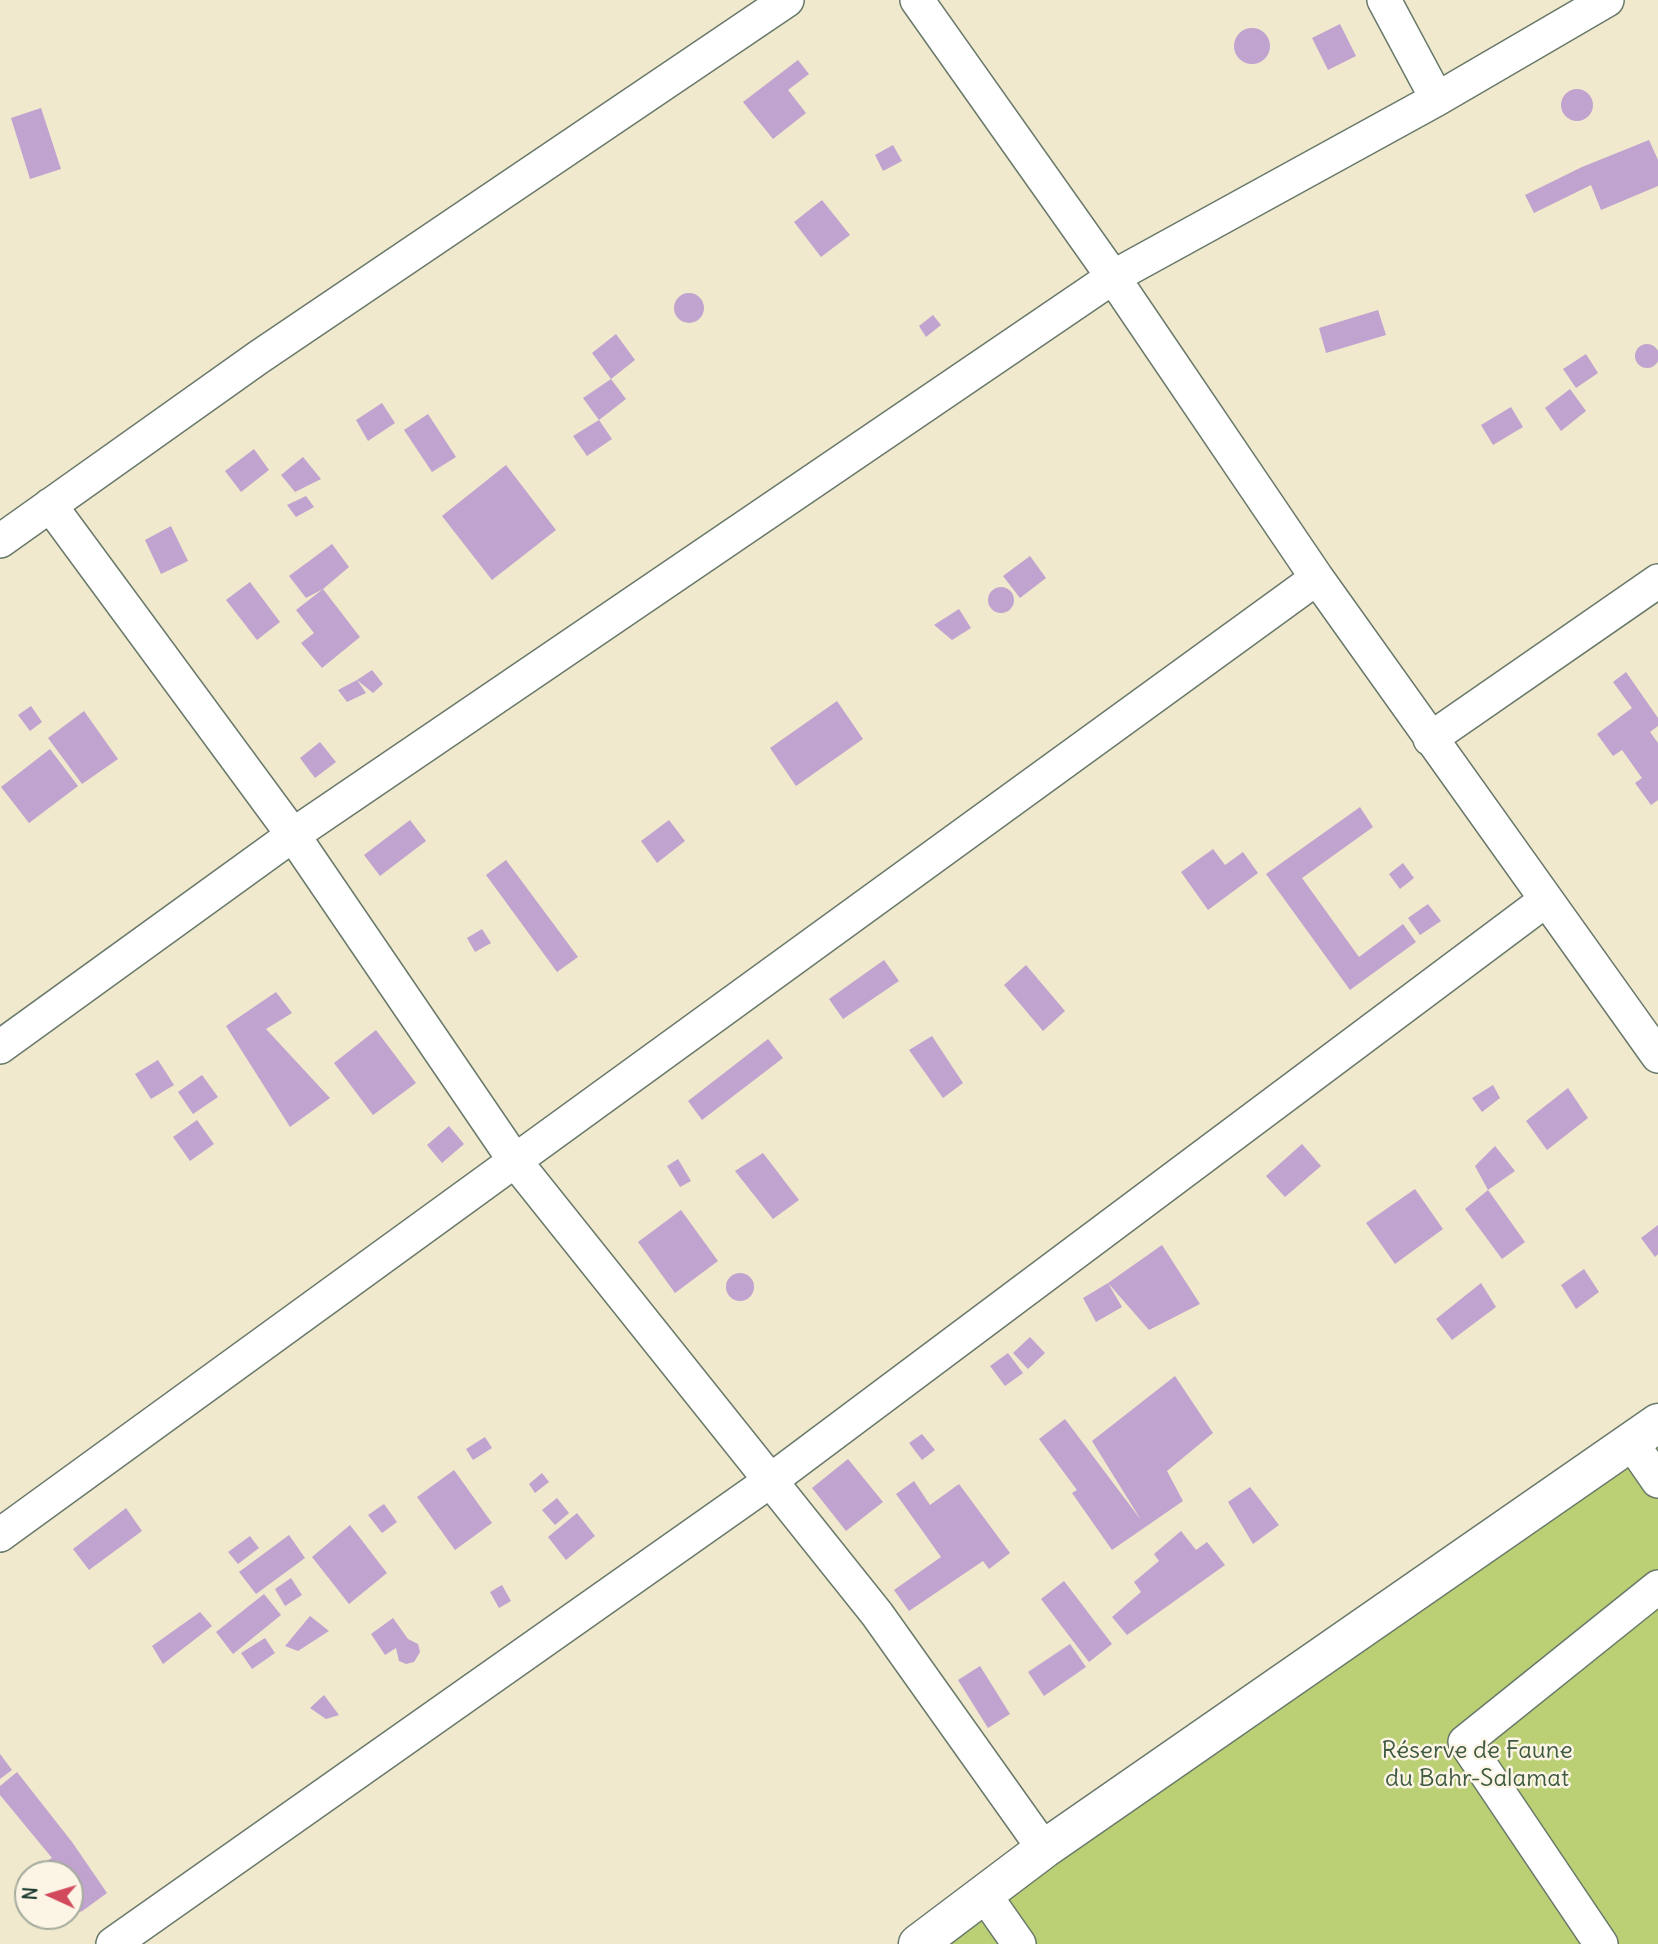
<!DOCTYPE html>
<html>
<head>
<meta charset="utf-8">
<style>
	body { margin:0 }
	#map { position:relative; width:1658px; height:1944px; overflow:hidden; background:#f0e9cd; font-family:Delius,sans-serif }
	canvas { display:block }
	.north { position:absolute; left:14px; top:1860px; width:70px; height:70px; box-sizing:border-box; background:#fcf5e5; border:2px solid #a4ab9e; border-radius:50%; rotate:274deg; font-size:19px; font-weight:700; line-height:28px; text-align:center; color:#1f3d34 }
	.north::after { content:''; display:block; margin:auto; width:24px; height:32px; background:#d1495b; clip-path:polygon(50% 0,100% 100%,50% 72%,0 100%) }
</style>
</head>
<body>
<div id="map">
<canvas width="1658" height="1944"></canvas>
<div class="north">N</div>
</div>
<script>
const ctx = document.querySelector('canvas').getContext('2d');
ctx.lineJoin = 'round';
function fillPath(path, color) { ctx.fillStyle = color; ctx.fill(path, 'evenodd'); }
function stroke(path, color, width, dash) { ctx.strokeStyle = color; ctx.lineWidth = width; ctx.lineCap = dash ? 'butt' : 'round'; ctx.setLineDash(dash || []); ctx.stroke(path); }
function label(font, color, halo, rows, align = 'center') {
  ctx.font = font + ' Delius,sans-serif'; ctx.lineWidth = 5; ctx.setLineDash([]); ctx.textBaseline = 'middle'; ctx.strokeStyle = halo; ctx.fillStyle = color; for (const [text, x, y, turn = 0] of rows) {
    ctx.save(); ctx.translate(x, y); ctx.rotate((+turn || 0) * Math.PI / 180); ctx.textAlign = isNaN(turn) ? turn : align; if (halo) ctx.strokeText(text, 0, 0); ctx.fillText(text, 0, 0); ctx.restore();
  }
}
const green = new Path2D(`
	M 1658,1422 L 1658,1944 L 918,1944 Z`);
const building = new Path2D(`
	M 1340,24 L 1356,56 L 1328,70 L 1312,38 Z
	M1234 46a18 18 0 1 1 36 0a18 18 0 1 1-36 0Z
	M 798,60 L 809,74 L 788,90 L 806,113 L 773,139 L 743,102 Z
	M1561 105a16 16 0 1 1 32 0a16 16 0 1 1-32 0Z
	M 41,108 L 61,169 L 30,179 L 11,118 Z
	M 1649,140 L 1658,160 L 1658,186 L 1601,210 L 1591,185 L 1534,213 L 1525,195 L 1582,167 Z
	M 893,145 L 902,161 L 883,171 L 875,155 Z
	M 822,200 L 850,235 L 821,257 L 794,222 Z
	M674 308a15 15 0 1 1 30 0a15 15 0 1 1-30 0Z
	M 1378,310 L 1386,335 L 1326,353 L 1319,328 Z
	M 933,315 L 941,325 L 926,337 L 919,326 Z
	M 616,334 L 635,360 L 611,379 L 592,353 Z
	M1635 356a12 12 0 1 1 24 0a12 12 0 1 1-24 0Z
	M 1586,354 L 1598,373 L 1576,388 L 1563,369 Z
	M 611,379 L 626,399 L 599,420 L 583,398 Z
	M 1570,389 L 1586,411 L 1561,431 L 1545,408 Z
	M 382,403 L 395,423 L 368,441 L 356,420 Z
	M 1511,407 L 1523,427 L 1493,445 L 1481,425 Z
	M 428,414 L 456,457 L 432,472 L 404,430 Z
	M 599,420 L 612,439 L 587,456 L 573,436 Z
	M 254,449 L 269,470 L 241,492 L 225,471 Z
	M 303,457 L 321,479 L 295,492 L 281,475 Z
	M 506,465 L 556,530 L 492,580 L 442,516 Z
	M 306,496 L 314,507 L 296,517 L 287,505 Z
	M 171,526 L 188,561 L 161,574 L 145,540 Z
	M 332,544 L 349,567 L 323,589 L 360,637 L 322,668 L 301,643 L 314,633 L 296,610 L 323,589 L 306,598 L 289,576 Z
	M 1030,556 L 1046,578 L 1020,598 L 1003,576 Z
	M 250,582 L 280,622 L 257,640 L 226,600 Z
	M988 600a13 13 0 1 1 26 0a13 13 0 1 1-26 0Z
	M 959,609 L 971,628 L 952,640 L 934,625 Z
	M 372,670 L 383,684 L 373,693 L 357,680 Z
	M 1626,672 L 1658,718 L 1658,726 L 1650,732 L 1658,743 L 1658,800 L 1651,805 L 1635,783 L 1642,778 L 1622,750 L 1613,756 L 1597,734 L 1632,708 L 1613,682 Z
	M 357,680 L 366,693 L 347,702 L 338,690 Z
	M 837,701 L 863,739 L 796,786 L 770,748 Z
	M 31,706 L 42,722 L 30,731 L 18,715 Z
	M 84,711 L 118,759 L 82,784 L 48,738 Z
	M 320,742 L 336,762 L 315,778 L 300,758 Z
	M 50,749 L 78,786 L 29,823 L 1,787 Z
	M 1360,807 L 1373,827 L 1302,878 L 1359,957 L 1403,924 L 1416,942 L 1350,990 L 1266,874 Z
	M 410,820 L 426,841 L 380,876 L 364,855 Z
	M 669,820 L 685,841 L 657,863 L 641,841 Z
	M 1213,849 L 1225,865 L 1243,852 L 1258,873 L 1208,910 L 1181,872 Z
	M 506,860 L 578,957 L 557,972 L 486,875 Z
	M 1403,863 L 1414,878 L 1400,889 L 1389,874 Z
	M 1428,904 L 1441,921 L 1420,935 L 1408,918 Z
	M 482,929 L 491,943 L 475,952 L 467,938 Z
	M 884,960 L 899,981 L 843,1019 L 829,999 Z
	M 1026,965 L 1065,1011 L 1043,1031 L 1004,985 Z
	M 276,992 L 292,1013 L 266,1029 L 330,1098 L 290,1127 L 226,1026 Z
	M 376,1030 L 416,1083 L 373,1115 L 334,1063 Z
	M 932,1036 L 963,1083 L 943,1098 L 909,1050 Z
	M 768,1039 L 783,1058 L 702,1120 L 688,1101 Z
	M 158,1060 L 174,1085 L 151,1099 L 135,1074 Z
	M 202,1075 L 218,1097 L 193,1114 L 178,1092 Z
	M 1493,1085 L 1500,1098 L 1482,1112 L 1472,1098 Z
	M 1568,1088 L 1588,1118 L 1547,1150 L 1526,1121 Z
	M 197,1120 L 214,1144 L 190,1161 L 173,1137 Z
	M 449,1126 L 464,1144 L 442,1163 L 427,1145 Z
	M 1302,1144 L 1321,1166 L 1285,1197 L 1266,1176 Z
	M 1495,1146 L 1515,1171 L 1488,1190 L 1475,1166 Z
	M 763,1153 L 799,1200 L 773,1219 L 735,1171 Z
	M 678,1159 L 691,1181 L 680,1187 L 667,1166 Z
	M 1415,1189 L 1443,1229 L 1395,1264 L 1366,1223 Z
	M 1488,1190 L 1525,1242 L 1502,1259 L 1465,1209 Z
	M 681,1210 L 718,1261 L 675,1293 L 638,1242 Z
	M 1658,1225 L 1658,1254 L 1655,1257 L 1641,1238 Z
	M 1162,1245 L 1200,1304 L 1149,1330 L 1108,1283 Z
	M 1584,1269 L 1599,1292 L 1576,1309 L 1561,1285 Z
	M726 1287a14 14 0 1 1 28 0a14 14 0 1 1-28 0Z
	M 1108,1283 L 1122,1307 L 1096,1322 L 1083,1298 Z
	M 1481,1283 L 1496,1307 L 1452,1340 L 1436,1319 Z
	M 1030,1337 L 1045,1353 L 1028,1369 L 1013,1353 Z
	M 1008,1353 L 1023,1373 L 1005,1386 L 990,1366 Z
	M 1175,1376 L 1213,1433 L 1167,1471 L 1183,1501 L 1112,1550 L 1072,1493 L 1077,1490 L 1039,1439 L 1065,1419 L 1141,1520 L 1092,1441 Z
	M 922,1434 L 935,1450 L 922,1460 L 909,1443 Z
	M 485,1437 L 492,1448 L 473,1460 L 466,1449 Z
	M 848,1459 L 883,1502 L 846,1531 L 812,1488 Z
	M 454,1470 L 492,1523 L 455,1550 L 417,1497 Z
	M 542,1473 L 549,1482 L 535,1493 L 529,1484 Z
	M 914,1481 L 930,1505 L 959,1484 L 1010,1553 L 989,1569 L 983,1561 L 909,1611 L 894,1590 L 941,1557 L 896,1494 Z
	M 1250,1487 L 1279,1525 L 1253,1544 L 1228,1502 Z
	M 557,1498 L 569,1513 L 555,1525 L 542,1510 Z
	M 384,1504 L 397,1522 L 382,1533 L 368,1515 Z
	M 126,1508 L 142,1531 L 89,1570 L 73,1549 Z
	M 577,1513 L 595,1536 L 566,1560 L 548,1537 Z
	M 350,1525 L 387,1573 L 349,1604 L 312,1557 Z
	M 1181,1531 L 1196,1550 L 1207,1542 L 1225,1565 L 1127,1635 L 1112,1617 L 1141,1592 L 1134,1582 L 1159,1561 L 1154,1554 Z
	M 289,1535 L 305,1558 L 256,1594 L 239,1572 Z
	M 250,1536 L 259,1548 L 238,1564 L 228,1552 Z
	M 291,1578 L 302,1595 L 285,1606 L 275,1589 Z
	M 1064,1581 L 1112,1644 L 1089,1662 L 1041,1599 Z
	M 502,1585 L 511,1601 L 499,1608 L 490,1592 Z
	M 264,1594 L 281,1615 L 233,1654 L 216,1632 Z
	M 200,1612 L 212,1626 L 163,1664 L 152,1646 Z
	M 310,1616 L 329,1631 L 298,1651 L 285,1646 Z
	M 393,1618 L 408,1639 L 418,1644 L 420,1652 L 414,1662 L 406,1664 L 399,1661 L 396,1648 L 385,1655 L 371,1634 Z
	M 265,1638 L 275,1653 L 252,1669 L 241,1653 Z
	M 1070,1644 L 1086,1667 L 1044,1696 L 1028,1672 Z
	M 980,1666 L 1010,1714 L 988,1728 L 958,1680 Z
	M 324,1695 L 339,1715 L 326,1719 L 310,1708 Z
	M 0,1754 L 12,1770 L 0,1779 Z
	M 17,1772 L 72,1842 L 107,1893 L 81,1912 L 70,1896 L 70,1874 L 55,1874 L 46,1861 L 52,1858 L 0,1795 L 0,1786 Z`);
const street = new Path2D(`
	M 917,0 L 1113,277 L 1317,578 L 1658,1056
	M 1384,0 L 1437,99
	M 50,505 L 293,835 L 515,1161 L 877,1614 L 1044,1849
	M 0,541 L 259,357 L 787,0
	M 1430,739 L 1658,581
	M 0,1047 L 293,835 L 1113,277 L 1437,99 L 1607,0
	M 1631,1442 L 1658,1481
	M 0,1535 L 1317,578
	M 984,1894 L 1019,1944
	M 113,1944 L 770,1481 L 1546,900
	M 1601,1944 L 1465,1742 L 1658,1587`);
const primary = new Path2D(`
	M 918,1944 L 1044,1849 L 1658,1423`);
const parkNames = [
	["Réserve de Faune",1477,1751],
	["du Bahr-Salamat",1477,1779]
];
fillPath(green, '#bbd074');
fillPath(building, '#c0a3cf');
stroke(street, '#68796a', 36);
stroke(primary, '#68796a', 41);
stroke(street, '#fff', 33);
stroke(primary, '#fff', 38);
label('24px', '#3e5a41', '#fcf5e5', parkNames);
</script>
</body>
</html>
